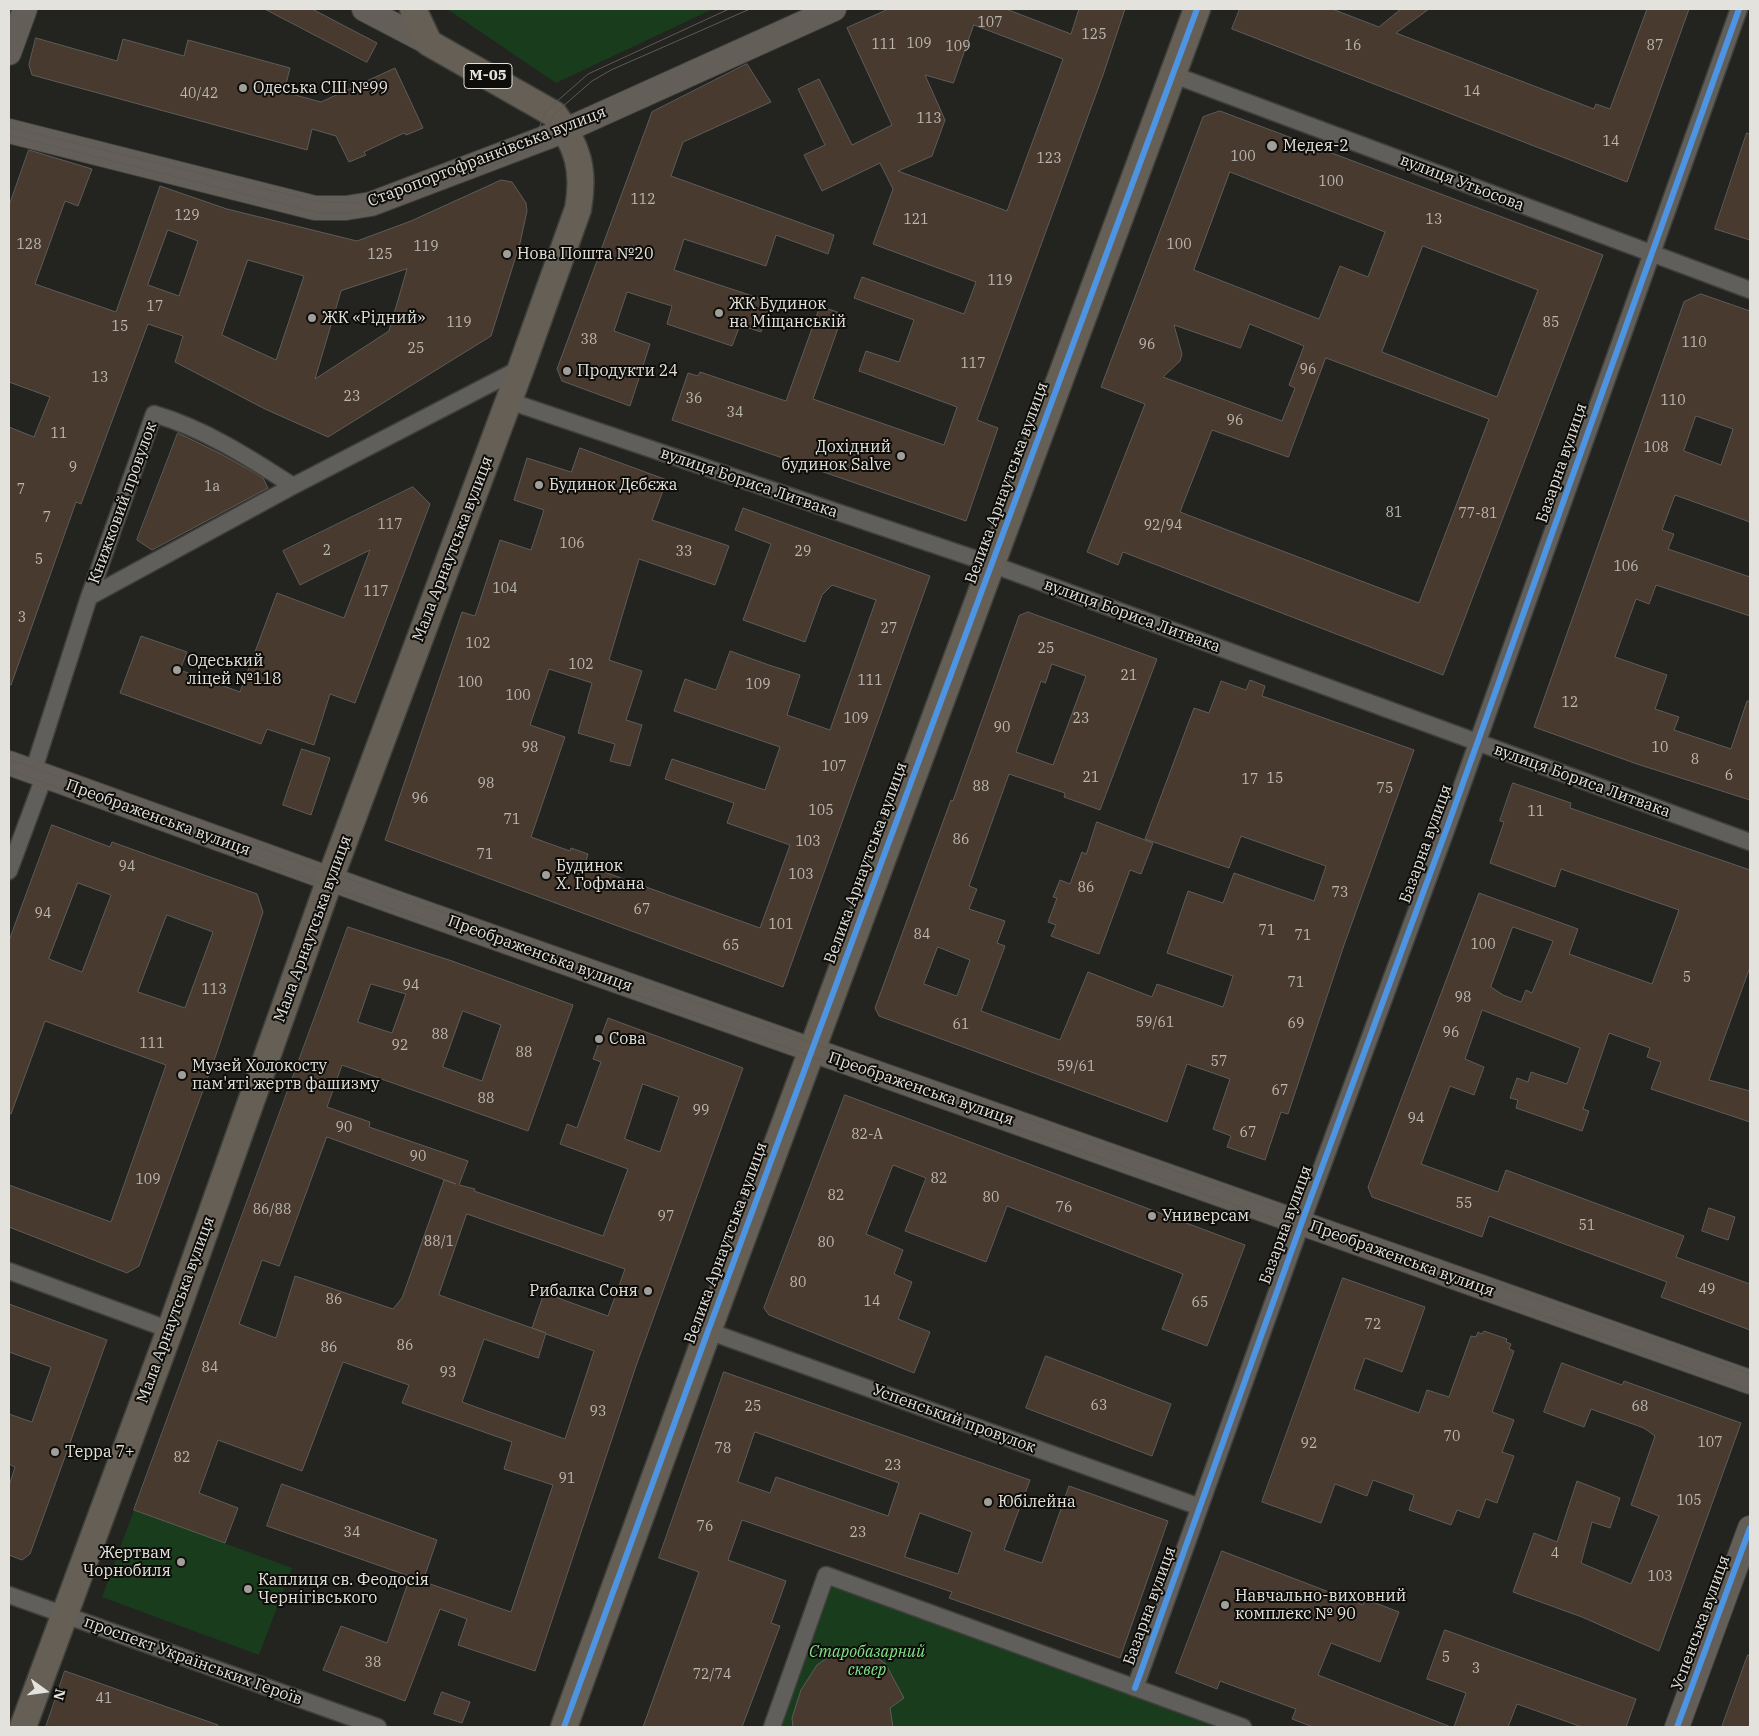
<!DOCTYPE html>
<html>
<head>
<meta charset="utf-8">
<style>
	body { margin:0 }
	#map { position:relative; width:1759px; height:1736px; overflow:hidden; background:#23231f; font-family:"IBM Plex Serif",serif }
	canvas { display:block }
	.frame { position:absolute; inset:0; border:10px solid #e3e2dd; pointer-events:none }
	.north { position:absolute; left:20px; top:1666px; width:50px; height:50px; -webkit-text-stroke:4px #0e0d0a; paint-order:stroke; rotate:104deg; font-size:14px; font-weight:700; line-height:20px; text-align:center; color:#e3e2dd }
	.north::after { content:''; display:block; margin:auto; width:18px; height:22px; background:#e3e2dd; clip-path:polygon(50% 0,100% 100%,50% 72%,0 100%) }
</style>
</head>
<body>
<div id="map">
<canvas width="1759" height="1736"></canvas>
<div class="frame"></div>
<div class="north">N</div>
</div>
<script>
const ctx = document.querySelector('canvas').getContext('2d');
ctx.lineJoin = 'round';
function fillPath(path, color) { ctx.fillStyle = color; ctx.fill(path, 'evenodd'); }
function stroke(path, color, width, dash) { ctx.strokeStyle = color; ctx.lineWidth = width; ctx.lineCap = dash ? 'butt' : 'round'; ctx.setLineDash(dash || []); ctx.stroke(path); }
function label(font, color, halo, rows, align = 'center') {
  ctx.font = font + ' "IBM Plex Serif",serif'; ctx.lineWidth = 4; ctx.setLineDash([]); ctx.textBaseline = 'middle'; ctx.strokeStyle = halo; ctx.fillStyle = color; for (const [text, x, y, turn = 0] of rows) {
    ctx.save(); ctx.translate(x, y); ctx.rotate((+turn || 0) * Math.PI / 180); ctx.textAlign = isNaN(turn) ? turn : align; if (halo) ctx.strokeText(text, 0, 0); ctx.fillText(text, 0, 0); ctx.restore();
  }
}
const green = new Path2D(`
	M 447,9 L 713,9 L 556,83 Z
	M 134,1510 L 292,1568 L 259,1655 L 102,1597 Z
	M 826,1575 L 1243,1727 L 772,1727 Z`);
const building = new Path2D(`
	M 265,9 L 312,9 L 377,43 L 367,62 Z
	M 889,9 L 1006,9 L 1071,34 L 1079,9 L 1125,9 L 1103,75 L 977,420 L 998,428 L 966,521 L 672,420 L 688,373 L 698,376 L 700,372 L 786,401 L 820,306 L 843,314 L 813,399 L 944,445 L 957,407 L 859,371 L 866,351 L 899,362 L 914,320 L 854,298 L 862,277 L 964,314 L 976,282 L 873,244 L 893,189 L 880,163 L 822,191 L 804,155 L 825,145 L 798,89 L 819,79 L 852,145 L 892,125 L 847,28 ZM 974,25 L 1063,59 L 1007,211 L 898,171 L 932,156 L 945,120 L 925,75 L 953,83 Z
	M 1240,9 L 1332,9 L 1379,27 L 1401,9 L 1429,9 L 1396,33 L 1594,109 L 1596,104 L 1610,109 L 1647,9 L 1689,9 L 1627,182 L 1232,29 Z
	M 36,38 L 117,61 L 123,39 L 184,56 L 188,40 L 290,68 L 284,92 L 321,102 L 395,68 L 423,128 L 406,135 L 404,133 L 364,152 L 366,155 L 349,162 L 336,136 L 312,129 L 307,150 L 32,75 L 29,65 Z
	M 747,64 L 771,102 L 683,142 L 671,176 L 834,235 L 828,254 L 776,235 L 766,266 L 684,239 L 674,270 L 771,302 L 761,332 L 740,325 L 732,346 L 667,324 L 672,306 L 627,292 L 614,331 L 650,344 L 630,406 L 562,381 L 557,369 L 652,112 Z
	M 1220,111 L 1603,255 L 1443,675 L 1123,552 L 1118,565 L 1087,552 L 1145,404 L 1101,387 L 1203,117 ZM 1230,172 L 1385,232 L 1368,277 L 1340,266 L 1319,319 L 1194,270 ZM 1423,246 L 1538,290 L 1497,397 L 1382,352 ZM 1250,324 L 1304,346 L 1289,385 L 1295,388 L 1282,421 L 1163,377 L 1180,361 L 1182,354 L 1174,325 L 1240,348 ZM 1326,358 L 1489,419 L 1419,603 L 1180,512 L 1212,430 L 1288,457 Z
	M 1747,133 L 1750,134 L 1750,240 L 1715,229 Z
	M 29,150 L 92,169 L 78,206 L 65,201 L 35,284 L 116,312 L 160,186 L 227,209 L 357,241 L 411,221 L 501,180 L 512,182 L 526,203 L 527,211 L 520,243 L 491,336 L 328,437 L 265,409 L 175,362 L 183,336 L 148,324 L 81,504 L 76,502 L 11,685 L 9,684 L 9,427 L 34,437 L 50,397 L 9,382 L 9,206 ZM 168,230 L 198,241 L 179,296 L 148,285 ZM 248,260 L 304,276 L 276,360 L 222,335 ZM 407,269 L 389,331 L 315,379 L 341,291 Z
	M 1701,294 L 1750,311 L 1750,522 L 1675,495 L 1662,530 L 1674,534 L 1668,549 L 1750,577 L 1750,616 L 1656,585 L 1649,604 L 1636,599 L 1615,657 L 1667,675 L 1655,709 L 1679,717 L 1674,730 L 1731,749 L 1747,701 L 1750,701 L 1750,800 L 1637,764 L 1534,727 L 1684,302 ZM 1696,416 L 1733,429 L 1721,465 L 1684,451 Z
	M 178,433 L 221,454 L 255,473 L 263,478 L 268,488 L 152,550 L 137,540 Z
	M 580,448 L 667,480 L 652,520 L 729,546 L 715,585 L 639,559 L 609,660 L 642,671 L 626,720 L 642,725 L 630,766 L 610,761 L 615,744 L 578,733 L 592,683 L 549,669 L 530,725 L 565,737 L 531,837 L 570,851 L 571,848 L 588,854 L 585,865 L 760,928 L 790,845 L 727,823 L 734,803 L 665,779 L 672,759 L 765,790 L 780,747 L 674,711 L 685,679 L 716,690 L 730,651 L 769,665 L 800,675 L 787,715 L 830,730 L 876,600 L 832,585 L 822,595 L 805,642 L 743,620 L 771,544 L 735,530 L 743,508 L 930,576 L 783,987 L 385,840 L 462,612 L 475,616 L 500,540 L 531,550 L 544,510 L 514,500 L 527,458 L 571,472 Z
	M 413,487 L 430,504 L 355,703 L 330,694 L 314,745 L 267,729 L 261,744 L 120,693 L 141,636 L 187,652 L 180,670 L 240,692 L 277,593 L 344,618 L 370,550 L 300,585 L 283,551 Z
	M 1028,612 L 1157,659 L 1100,810 L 1064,797 L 1065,793 L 1009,774 L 969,886 L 977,889 L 969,909 L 1005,921 L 997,943 L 1005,946 L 981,1011 L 1060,1040 L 1088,972 L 1152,997 L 1157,984 L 1223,1007 L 1233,976 L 1167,953 L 1188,891 L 1223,903 L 1234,873 L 1314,901 L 1326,866 L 1241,836 L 1229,868 L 1145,839 L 1194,708 L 1209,713 L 1221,681 L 1246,690 L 1250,680 L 1265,686 L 1262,696 L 1414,750 L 1344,945 L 1288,1114 L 1281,1112 L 1265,1160 L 1227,1147 L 1231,1136 L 1213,1129 L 1230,1079 L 1187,1064 L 1167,1122 L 879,1016 L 875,1008 L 951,800 L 953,801 L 1019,616 ZM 1052,664 L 1086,676 L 1053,765 L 1016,752 L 1041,681 L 1045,683 ZM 938,947 L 970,960 L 957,996 L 924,984 Z
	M 302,749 L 330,758 L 311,815 L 283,805 Z
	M 1513,783 L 1571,803 L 1570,808 L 1750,870 L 1750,967 L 1709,1080 L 1750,1091 L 1750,1122 L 1651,1089 L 1661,1062 L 1647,1057 L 1650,1048 L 1609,1033 L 1583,1109 L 1589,1111 L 1582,1131 L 1516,1108 L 1518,1100 L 1510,1098 L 1517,1078 L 1528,1082 L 1531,1072 L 1567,1084 L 1580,1048 L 1482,1010 L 1465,1059 L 1484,1067 L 1474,1095 L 1450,1086 L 1421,1164 L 1498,1192 L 1506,1170 L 1684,1236 L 1676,1257 L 1750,1284 L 1750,1330 L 1661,1297 L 1667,1282 L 1489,1216 L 1482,1237 L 1372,1197 L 1368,1187 L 1479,893 L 1578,929 L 1569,954 L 1652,984 L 1679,910 L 1561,869 L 1555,887 L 1490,863 L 1504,822 L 1500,821 ZM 1513,927 L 1553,941 L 1532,993 L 1526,990 L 1521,1002 L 1503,995 L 1491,987 Z
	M 1097,822 L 1153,843 L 1141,874 L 1130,870 L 1099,954 L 1051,936 L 1056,925 L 1048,922 L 1057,898 L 1053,897 L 1060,880 L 1070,884 L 1082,852 L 1086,854 Z
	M 52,825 L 110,847 L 112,842 L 257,894 L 263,912 L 217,1052 L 139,1266 L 127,1273 L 9,1227 L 9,1185 L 111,1222 L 166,1065 L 45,1021 L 11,1114 L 9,1113 L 9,941 ZM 78,883 L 111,895 L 82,972 L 49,959 ZM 167,915 L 213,932 L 185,1008 L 138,992 Z
	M 348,927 L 452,961 L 573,1005 L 528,1131 L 342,1065 L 327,1107 L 370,1122 L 369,1127 L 468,1161 L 459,1185 L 475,1189 L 474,1191 L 603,1236 L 628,1169 L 560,1144 L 567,1124 L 577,1128 L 601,1062 L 593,1059 L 608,1018 L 743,1068 L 636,1366 L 535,1671 L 458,1645 L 467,1619 L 440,1609 L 405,1701 L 323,1670 L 341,1626 L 387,1643 L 410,1577 L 511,1612 L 553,1485 L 504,1469 L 512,1442 L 402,1403 L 409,1385 L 343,1362 L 302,1471 L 218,1440 L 199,1493 L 238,1508 L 225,1543 L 134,1510 ZM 371,984 L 406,994 L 392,1033 L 358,1022 ZM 463,1011 L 501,1025 L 482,1081 L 443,1067 ZM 643,1084 L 679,1097 L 660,1152 L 625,1139 ZM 327,1137 L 456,1184 L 444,1180 L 402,1298 L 393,1309 L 295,1276 L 276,1338 L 239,1324 L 262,1260 L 279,1266 ZM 467,1214 L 625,1269 L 608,1316 L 544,1293 L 532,1328 L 546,1333 L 439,1295 ZM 546,1334 L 594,1351 L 565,1439 L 462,1402 L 484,1339 L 538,1358 Z
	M 845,1095 L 1245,1245 L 1207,1346 L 1162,1329 L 1183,1274 L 1007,1206 L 986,1262 L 905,1231 L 926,1178 L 893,1165 L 866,1234 L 903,1250 L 894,1274 L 912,1282 L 898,1319 L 930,1332 L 914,1373 L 769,1315 L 764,1308 Z
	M 1709,1208 L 1735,1217 L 1728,1240 L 1702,1231 Z
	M 1343,1278 L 1425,1307 L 1402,1372 L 1365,1358 L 1354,1389 L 1419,1413 L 1427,1390 L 1449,1397 L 1471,1336 L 1476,1337 L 1478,1332 L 1482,1334 L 1484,1331 L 1507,1339 L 1506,1342 L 1511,1344 L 1509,1349 L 1514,1351 L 1492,1412 L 1514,1420 L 1502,1452 L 1514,1456 L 1497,1503 L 1486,1499 L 1479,1518 L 1457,1510 L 1451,1525 L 1409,1510 L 1414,1495 L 1373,1480 L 1367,1496 L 1335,1484 L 1321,1523 L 1262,1502 Z
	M 9,1304 L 107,1340 L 30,1554 L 22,1560 L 9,1555 L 9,1486 L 15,1467 L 9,1464 L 9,1414 L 32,1422 L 51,1367 L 9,1352 Z
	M 1046,1356 L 1171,1404 L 1152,1456 L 1026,1408 Z
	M 1562,1363 L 1622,1385 L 1624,1381 L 1741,1423 L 1659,1651 L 1582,1617 L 1513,1592 L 1534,1533 L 1557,1542 L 1577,1481 L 1620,1498 L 1610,1528 L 1592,1522 L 1581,1563 L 1631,1584 L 1659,1516 L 1631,1505 L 1655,1436 L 1644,1428 L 1591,1409 L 1584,1427 L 1544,1412 Z
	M 724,1372 L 1030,1480 L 1004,1550 L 1042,1563 L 1069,1486 L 1168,1521 L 1120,1658 L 949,1598 L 952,1592 L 742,1520 L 728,1560 L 786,1581 L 771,1623 L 780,1626 L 742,1727 L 643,1727 L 699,1572 L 659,1558 ZM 755,1432 L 899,1483 L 888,1516 L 776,1477 L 770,1493 L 738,1482 ZM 920,1513 L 972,1532 L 958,1574 L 905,1557 Z
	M 282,1484 L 437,1540 L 423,1581 L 267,1526 Z
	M 1222,1551 L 1363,1605 L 1365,1599 L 1399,1612 L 1380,1662 L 1331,1643 L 1318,1675 L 1451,1727 L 1313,1727 L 1292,1719 L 1296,1709 L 1220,1681 L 1217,1689 L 1176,1673 Z
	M 1445,1630 L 1636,1699 L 1626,1727 L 1582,1727 L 1517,1704 L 1508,1727 L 1454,1727 L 1466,1693 L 1427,1679 Z
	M 851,1649 L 868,1653 L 885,1663 L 904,1698 L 890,1708 L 893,1727 L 793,1727 L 792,1718 L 801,1690 L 817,1665 L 833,1654 Z
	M 1748,1655 L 1750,1655 L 1750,1727 L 1722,1727 Z
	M 65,1671 L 218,1725 L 218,1727 L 46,1727 Z
	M 442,1692 L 470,1702 L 462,1723 L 434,1714 Z`);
const street = new Path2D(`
	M 1174,75 L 1750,290
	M 509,401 L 991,564 L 1750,842
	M 89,597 L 154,414 C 203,428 250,458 293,486
	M 9,871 L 44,777 L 34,769 L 89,597 L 293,486 L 521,368
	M 9,1271 L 170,1330
	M 708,1331 L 1200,1507
	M 9,1595 L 378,1727
	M 1135,1688 L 1304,1216 L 1448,825 L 1739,9
	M 772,1727 L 826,1575 L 1243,1727`);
const secondary = new Path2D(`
	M 364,9 L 429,43
	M 9,53 L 25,9
	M 9,131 L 315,208 L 346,208 L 371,204 L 566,130 L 834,9
	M 9,763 L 394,902 L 1750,1382
	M 1677,1727 L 1750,1528`);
const primary = new Path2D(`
	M 23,1727 L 170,1330 L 330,879 L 521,368 L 578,209 C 585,170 578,146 554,114 L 429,43 L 413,9
	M 564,1727 L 708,1331 L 1197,9`);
const tram = new Path2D(`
	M 9,127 L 316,201 L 357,203 L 519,144 L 539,128 L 547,110 L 588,74 L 729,9
	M 9,135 L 319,213 L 354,213 L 373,208 L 519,156 L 532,148 L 545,134 L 554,114 L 592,81 L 611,70 L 750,9
	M 9,759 L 1750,1374
	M 9,770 L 327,886 L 1300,1228 L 1750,1390`);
const cycleway = new Path2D(`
	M 1135,1688 L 1304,1216 L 1448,825 L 1739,9
	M 564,1727 L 708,1331 L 1197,9
	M 1677,1727 L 1750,1528`);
const markers = [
	[243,88,5,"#a09f9a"],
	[1272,146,6,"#a09f9a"],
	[507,254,5,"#a09f9a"],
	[719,313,5,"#a09f9a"],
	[312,318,5,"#a09f9a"],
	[567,371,5,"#a09f9a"],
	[901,456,5,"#a09f9a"],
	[539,485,5,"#a09f9a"],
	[177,670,5,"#a09f9a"],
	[546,875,5,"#a09f9a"],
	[599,1039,5,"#a09f9a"],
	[182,1075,5,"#a09f9a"],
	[1152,1216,5,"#a09f9a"],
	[648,1291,5,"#a09f9a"],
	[55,1452,5,"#a09f9a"],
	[988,1502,5,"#a09f9a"],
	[181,1562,5,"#a09f9a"],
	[248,1589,5,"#a09f9a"],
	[1225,1605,5,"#a09f9a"]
];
const numberNames = [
	["107",990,23],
	["125",1094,35],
	["109",919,44],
	["111",884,45],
	["16",1353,46],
	["87",1655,46],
	["109",958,47],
	["14",1472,92],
	["40/42",199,94],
	["113",929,119],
	["14",1611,142],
	["100",1243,157],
	["123",1049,159],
	["100",1331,182],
	["112",643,200],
	["129",187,216],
	["121",916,220],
	["13",1434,220],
	["128",29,245],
	["100",1179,245],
	["119",426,247],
	["125",380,255],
	["119",1000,281],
	["17",155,307],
	["119",459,323],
	["85",1551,323],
	["15",120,327],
	["38",589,340],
	["110",1694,343],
	["96",1147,345],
	["25",416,349],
	["117",973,364],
	["96",1308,370],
	["13",100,378],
	["23",352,397],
	["36",694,399],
	["110",1673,401],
	["34",735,413],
	["96",1235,421],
	["11",59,434],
	["108",1656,448],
	["9",73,468],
	["1а",212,487],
	["7",21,490],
	["81",1394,513],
	["77-81",1478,514],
	["7",47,518],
	["117",390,525],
	["92/94",1163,526],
	["106",572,544],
	["2",327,551],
	["33",684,552],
	["29",803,552],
	["5",39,560],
	["106",1626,567],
	["104",505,589],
	["117",376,592],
	["3",22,618],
	["27",889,629],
	["102",478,644],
	["25",1046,649],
	["102",581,665],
	["21",1129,676],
	["111",870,681],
	["100",470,683],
	["109",758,685],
	["100",518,696],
	["12",1570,703],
	["109",856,719],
	["23",1081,719],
	["90",1002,728],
	["98",530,748],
	["10",1660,748],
	["8",1695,760],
	["107",834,767],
	["6",1729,776],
	["21",1091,778],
	["15",1275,779],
	["17",1250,780],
	["98",486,784],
	["88",981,787],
	["75",1385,789],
	["96",420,799],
	["105",821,811],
	["11",1536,812],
	["71",512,820],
	["86",961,840],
	["103",808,842],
	["71",485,855],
	["94",127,867],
	["103",801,875],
	["86",1086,888],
	["73",1340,893],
	["67",642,910],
	["94",43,914],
	["101",781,925],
	["71",1267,931],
	["84",922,935],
	["71",1303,936],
	["100",1483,945],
	["65",731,946],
	["5",1687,978],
	["71",1296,983],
	["94",411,986],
	["113",214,990],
	["98",1463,998],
	["59/61",1155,1023],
	["69",1296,1024],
	["61",961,1025],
	["96",1451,1033],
	["88",440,1035],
	["111",152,1044],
	["92",400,1046],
	["88",524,1053],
	["57",1219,1062],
	["59/61",1076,1067],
	["67",1280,1091],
	["88",486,1099],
	["99",701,1111],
	["94",1416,1119],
	["90",344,1128],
	["67",1248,1133],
	["82-А",867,1135],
	["90",418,1157],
	["82",939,1179],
	["109",148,1180],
	["82",836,1196],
	["80",991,1198],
	["55",1464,1204],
	["76",1064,1208],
	["86/88",272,1210],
	["97",666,1217],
	["51",1587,1226],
	["88/1",439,1242],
	["80",826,1243],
	["80",798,1283],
	["49",1707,1290],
	["86",334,1300],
	["14",872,1302],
	["65",1200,1303],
	["72",1373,1325],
	["86",405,1346],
	["86",329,1348],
	["84",210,1368],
	["93",448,1373],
	["63",1099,1406],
	["25",753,1407],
	["68",1640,1407],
	["93",598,1412],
	["70",1452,1437],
	["107",1710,1443],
	["92",1309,1444],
	["78",723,1449],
	["82",182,1458],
	["23",893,1466],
	["91",567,1479],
	["105",1689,1501],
	["76",705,1527],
	["34",352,1533],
	["23",858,1533],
	["4",1555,1554],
	["103",1660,1577],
	["5",1446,1658],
	["38",373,1663],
	["3",1476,1669],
	["72/74",712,1675],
	["41",104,1699]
];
const shields = [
	[488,76,48]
];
const shieldNames = [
	["М-05",488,76]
];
const poiNames = [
	["Одеська СШ №99",253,88],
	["Медея-2",1283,146],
	["Нова Пошта №20",517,254],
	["ЖК Будинок",729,304],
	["на Міщанській",729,322],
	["ЖК «Рідний»",322,318],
	["Продукти 24",577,371],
	["Дохідний",891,447,"right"],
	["будинок Salve",891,465,"right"],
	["Будинок Дєбєжа",549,485],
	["Одеський",187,661],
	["ліцей №118",187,679],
	["Будинок",556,866],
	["Х. Гофмана",556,884],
	["Сова",609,1039],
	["Музей Холокосту",192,1066],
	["пам'яті жертв фашизму",192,1084],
	["Универсам",1162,1216],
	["Рибалка Соня",638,1291,"right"],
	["Терра 7+",65,1452],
	["Юбілейна",998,1502],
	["Жертвам",171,1553,"right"],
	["Чорнобиля",171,1571,"right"],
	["Каплиця св. Феодосія",258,1580],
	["Чернігівського",258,1598],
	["Навчально-виховний",1235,1596],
	["комплекс № 90",1235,1614]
];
const streetNames = [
	["Старопортофранківська вулиця",487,157,-21],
	["вулиця Утьосова",1462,183,21],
	["Базарна вулиця",1562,463,-71],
	["вулиця Бориса Литвака",749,483,19],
	["Велика Арнаутська вулиця",1007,483,-70],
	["Книжковий провулок",123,503,-70],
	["Мала Арнаутська вулиця",453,549,-69],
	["вулиця Бориса Литвака",1132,616,20],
	["вулиця Бориса Литвака",1582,781,20],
	["Преображенська вулиця",158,818,20],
	["Базарна вулиця",1426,844,-70],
	["Велика Арнаутська вулиця",866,863,-70],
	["Мала Арнаутська вулиця",313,929,-70],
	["Преображенська вулиця",540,954,20],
	["Преображенська вулиця",921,1089,19],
	["Базарна вулиця",1286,1225,-70],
	["Велика Арнаутська вулиця",726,1243,-70],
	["Преображенська вулиця",1402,1259,20],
	["Мала Арнаутська вулиця",176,1310,-70],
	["Успенський провулок",954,1419,20],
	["Базарна вулиця",1150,1606,-70],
	["Успенська вулиця",1701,1623,-70],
	["проспект Українських Героїв",193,1661,20]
];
const parkNames = [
	["Старобазарний",867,1652],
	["сквер",867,1670]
];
fillPath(green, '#193c1d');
fillPath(building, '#493a2f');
stroke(building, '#5d5c59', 1);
stroke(street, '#3f3f3b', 19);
stroke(secondary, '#3f3f3b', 26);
stroke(primary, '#3f3f3b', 29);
stroke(street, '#605f5c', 16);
stroke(secondary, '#635f58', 24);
stroke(primary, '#655f55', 26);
stroke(tram, '#5b5b58', 1);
stroke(cycleway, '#4d94e3', 6);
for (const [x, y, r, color] of markers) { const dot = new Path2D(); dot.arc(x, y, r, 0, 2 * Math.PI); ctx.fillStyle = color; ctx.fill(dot); stroke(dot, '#0e0d0a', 2); }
label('14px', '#bcb8b2', null, numberNames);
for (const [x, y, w] of shields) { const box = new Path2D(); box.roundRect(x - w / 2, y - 12.5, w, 25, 4); ctx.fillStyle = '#0e0d0a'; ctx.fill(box); stroke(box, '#e3e2dd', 1); }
label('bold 15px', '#e3e2dd', null, shieldNames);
label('16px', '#e3e2dd', '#0e0d0a', poiNames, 'left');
label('16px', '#e3e2dd', '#0e0d0a', streetNames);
label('italic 16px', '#81e289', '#0e0d0a', parkNames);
</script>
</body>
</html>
